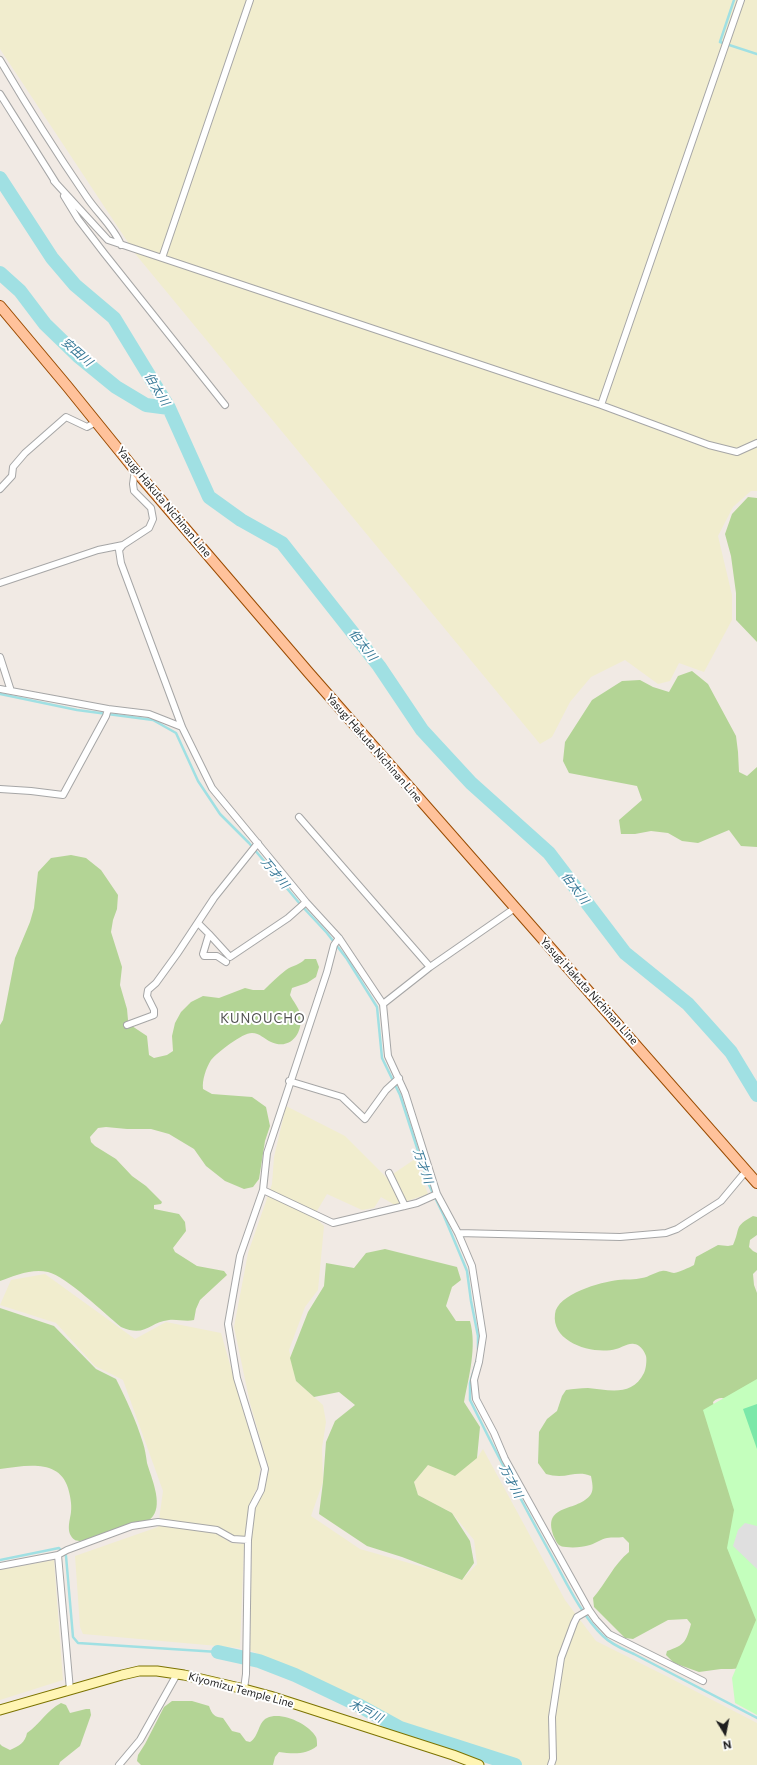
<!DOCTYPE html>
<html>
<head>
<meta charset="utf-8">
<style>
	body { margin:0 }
	#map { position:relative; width:757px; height:1765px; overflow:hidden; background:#f1eae4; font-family:Commissioner,sans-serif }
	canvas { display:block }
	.north { position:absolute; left:705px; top:1713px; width:40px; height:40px; -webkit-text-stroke:3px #fff; paint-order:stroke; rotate:170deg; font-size:11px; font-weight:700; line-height:16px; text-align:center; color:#1f1f1f }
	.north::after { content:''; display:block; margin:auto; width:14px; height:18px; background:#1f1f1f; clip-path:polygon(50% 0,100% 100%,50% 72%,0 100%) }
</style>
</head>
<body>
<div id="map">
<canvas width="757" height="1765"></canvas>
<div class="north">N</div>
</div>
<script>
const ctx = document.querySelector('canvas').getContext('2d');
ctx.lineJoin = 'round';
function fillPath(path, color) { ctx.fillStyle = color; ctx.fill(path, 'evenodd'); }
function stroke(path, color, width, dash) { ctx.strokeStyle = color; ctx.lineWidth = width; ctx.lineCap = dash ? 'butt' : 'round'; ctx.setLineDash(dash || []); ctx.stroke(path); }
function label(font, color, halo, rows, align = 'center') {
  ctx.font = font + ' Commissioner,"Noto Sans JP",sans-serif'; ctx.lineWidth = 4; ctx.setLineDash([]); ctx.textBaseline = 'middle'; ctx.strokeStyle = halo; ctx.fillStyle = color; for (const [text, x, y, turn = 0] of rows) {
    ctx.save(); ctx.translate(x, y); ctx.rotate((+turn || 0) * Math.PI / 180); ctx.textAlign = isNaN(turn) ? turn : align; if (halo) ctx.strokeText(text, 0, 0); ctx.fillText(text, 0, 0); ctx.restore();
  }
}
const farmland = new Path2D(`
	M 0,0 L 757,0 L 757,491 L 751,491 L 733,507 L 718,536 L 732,595 L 732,620 L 704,672 L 679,663 L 670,681 L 658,684 L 625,660 L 591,677 L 570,702 L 552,737 L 540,744 L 137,256 L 0,49 Z
	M 286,1106 L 345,1136 L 387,1178 L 415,1159 L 428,1194 L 395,1205 L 381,1197 L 374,1208 L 362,1210 L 327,1194 L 314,1216 L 324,1226 L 318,1290 L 305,1307 L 289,1350 L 296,1381 L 323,1405 L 326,1422 L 322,1448 L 323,1482 L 311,1516 L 360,1549 L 437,1571 L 462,1580 L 477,1564 L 474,1540 L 452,1513 L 418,1495 L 414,1482 L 428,1465 L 477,1458 L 483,1449 L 565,1600 L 596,1641 L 668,1677 L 757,1723 L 757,1765 L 520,1765 L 515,1761 L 461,1746 L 404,1726 L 250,1650 L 252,1539 L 219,1535 L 231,1543 L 244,1544 L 240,1648 L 83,1634 L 80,1627 L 75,1556 L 158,1527 L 163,1491 L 123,1380 L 95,1366 L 56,1323 L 0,1305 L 11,1280 L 45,1274 L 135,1339 L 166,1322 L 221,1333 L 245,1417 L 261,1464 L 257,1489 L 254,1493 L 263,1495 L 269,1469 L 250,1403 L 234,1327 L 248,1253 L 272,1184 L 274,1157 Z
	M 54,1560 L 63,1680 L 0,1700 L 0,1570 Z`);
const forest = new Path2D(`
	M 748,497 L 757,498 L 757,642 L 736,620 L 736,593 L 731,556 L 725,534 L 732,514 Z
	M 692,671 L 708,684 L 736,736 L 738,752 L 739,772 L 747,776 L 757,767 L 757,847 L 741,846 L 729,830 L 698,843 L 682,841 L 668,833 L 651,831 L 635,834 L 621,834 L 619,820 L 642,800 L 637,786 L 569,773 L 563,761 L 565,742 L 592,700 L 622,681 L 640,680 L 653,687 L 669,692 L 678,676 Z
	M 71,855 L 86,858 L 101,870 L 118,895 L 117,909 L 113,920 L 111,932 L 122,967 L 120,985 L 127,1009 L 128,1020 L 132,1026 L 147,1036 L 149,1055 L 154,1058 L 167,1055 L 173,1051 L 172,1036 L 175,1023 L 181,1012 L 191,1002 L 203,996 L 219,998 L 245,988 L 253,990 L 264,990 C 271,983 278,976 286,970 C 293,965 300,965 305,959 L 316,959 L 319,967 L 316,977 L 307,983 L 292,988 L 290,995 C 293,1001 299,1008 300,1014 C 304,1032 291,1051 271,1042 C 264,1039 260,1033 252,1033 C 242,1033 218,1052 211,1060 C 206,1068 202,1080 203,1089 L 212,1094 L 252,1097 L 266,1107 L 270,1126 L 265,1141 L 259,1179 L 253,1187 L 244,1189 L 225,1181 L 206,1166 L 194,1149 L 169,1134 L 151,1129 L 127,1129 L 106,1127 L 98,1128 L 90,1137 L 91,1142 L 95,1146 L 116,1159 L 132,1176 L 146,1186 L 162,1202 L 161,1204 L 154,1205 L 154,1209 L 179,1214 L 185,1222 L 186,1231 L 173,1248 L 175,1252 L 197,1266 L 224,1271 L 227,1275 L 200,1300 L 196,1309 L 194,1320 C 186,1322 177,1319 169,1320 C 149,1322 146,1338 121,1327 C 105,1314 66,1276 48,1272 C 32,1268 14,1276 0,1281 L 0,1025 L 3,1020 L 15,958 L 30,922 L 34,908 L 38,872 L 51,858 Z
	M 753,1216 L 757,1217 L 757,1235 L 750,1240 L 749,1247 L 753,1251 L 757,1253 L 757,1270 L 753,1274 L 754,1285 L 757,1293 L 757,1387 L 731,1400 C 723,1398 719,1396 713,1402 L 756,1582 L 757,1661 L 742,1668 L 732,1669 L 721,1669 L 699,1672 L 674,1663 L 666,1655 L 667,1651 C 685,1645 686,1642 691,1624 L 687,1619 L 668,1620 L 633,1639 L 625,1638 L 594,1607 L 593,1598 C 606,1583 614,1564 629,1552 L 629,1543 L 623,1537 C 618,1538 612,1537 607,1538 C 601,1539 596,1543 590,1545 C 583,1547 574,1548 566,1547 C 560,1547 557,1544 555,1539 C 539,1502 579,1513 591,1494 C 594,1489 592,1482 591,1476 C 579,1471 571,1476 559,1476 C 555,1476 550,1475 546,1474 L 538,1463 L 539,1432 L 547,1419 L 557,1411 L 562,1396 L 566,1390 C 573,1389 580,1388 588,1388 C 609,1390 632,1397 644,1373 C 646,1369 647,1360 646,1356 C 644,1350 639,1344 634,1344 C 627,1343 622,1348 616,1349 C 594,1355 551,1343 555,1314 C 557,1294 601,1282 618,1280 C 626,1279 635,1280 642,1278 C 649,1277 655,1272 662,1271 C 666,1270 670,1273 674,1273 C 680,1272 688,1268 694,1265 L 696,1257 L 718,1245 L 728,1246 L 733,1245 C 741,1228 733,1227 753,1216 Z
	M 385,1249 L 457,1267 L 461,1280 L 452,1287 L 446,1306 L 456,1321 L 470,1321 C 477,1347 469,1376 464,1402 L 480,1427 L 477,1458 L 455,1476 L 428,1465 L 414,1482 L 418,1495 L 452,1513 L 470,1541 L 474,1563 L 462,1580 L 402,1557 L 367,1546 L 319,1514 L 323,1482 L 326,1442 L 335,1421 L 355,1405 L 339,1392 L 314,1397 L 296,1381 L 290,1358 L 308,1312 L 324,1286 L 326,1263 L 354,1268 L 366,1253 Z
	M 0,1308 L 54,1326 L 96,1369 L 116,1379 C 126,1399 136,1420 143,1443 C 145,1449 146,1456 147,1463 C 151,1477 163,1503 153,1516 C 145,1528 125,1521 115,1530 C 109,1534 81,1544 75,1540 C 65,1533 70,1521 71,1512 C 72,1504 70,1495 68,1488 C 59,1458 24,1466 0,1469 Z
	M 172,1701 L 192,1701 L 209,1706 C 212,1715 215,1717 223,1718 L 232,1731 L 240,1733 L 246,1741 L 250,1742 C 259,1737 258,1722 267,1718 C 281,1711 309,1724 316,1737 C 317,1739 317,1743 317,1746 C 306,1755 293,1754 279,1752 L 275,1757 L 273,1765 L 141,1765 L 137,1761 L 138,1755 L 145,1744 L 164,1707 Z
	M 61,1703 L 66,1705 L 70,1713 L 86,1709 L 90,1709 L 91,1715 L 80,1746 L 60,1762 L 59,1765 L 0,1765 L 0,1744 L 2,1746 L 10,1750 C 19,1746 25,1743 27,1733 C 40,1724 47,1710 61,1703 Z`);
const park = new Path2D(`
	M 757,1379 L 757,1715 L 735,1703 L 732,1678 L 756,1620 L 727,1548 L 734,1510 L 703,1410 Z`);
const pitch = new Path2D(`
	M 757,1404 L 757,1449 L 743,1409 Z`);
const parking = new Path2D(`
	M 745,1523 L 757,1526 L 757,1569 L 733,1546 L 738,1530 Z`);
const stream = new Path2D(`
	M 734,0 L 720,42 L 757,54
	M 0,694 L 77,710 L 153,720 L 176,733 L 198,781 L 220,814 L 249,843 L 300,904 L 327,933 L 347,959 L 377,1007 L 382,1058 L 400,1095 L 429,1185 L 444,1216 L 467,1271 L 471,1301 L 478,1336 L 478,1349
	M 478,1356 L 470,1383 L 470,1400 C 497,1455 525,1508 555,1562 C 568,1586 583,1617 603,1636 C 612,1645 623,1649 634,1654 L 757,1718
	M 0,1560 L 59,1548 L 66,1556 L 73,1637 L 78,1643 L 218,1652`);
const river = new Path2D(`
	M 0,178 L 52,258 L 75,285 L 114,318 L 169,408 L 209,497 L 241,520 L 282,543 L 379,666 L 422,730 L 471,783 L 549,853 L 625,953 L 688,1004 L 731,1052 L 757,1095
	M 0,273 L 20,291 L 45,324 L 78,356 L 116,387 L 146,405 L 169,408
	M 218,1652 L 259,1661 L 295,1675 L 358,1705 L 400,1728 L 515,1765`);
const street = new Path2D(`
	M 0,60 C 27,106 56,152 86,196 C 97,213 114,227 121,245
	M 0,94 L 56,183
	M 54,181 L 108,240 L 162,258 L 601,405 L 709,445 L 737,452 L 757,443
	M 64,196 L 78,219 L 104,253 L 225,405
	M 162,258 L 250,0
	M 601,405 L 741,0
	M 0,489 L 12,476 L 13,467 L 25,453 L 66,417 L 87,427 L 96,422
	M 123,545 L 119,550 L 121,563 L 182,727 L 212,788 L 306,902 L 339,938 L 383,1004 L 388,1056 L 405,1093 L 437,1194 L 458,1233 L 472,1266 L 483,1336 L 479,1362 L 474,1380 L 476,1399 L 494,1433 L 505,1459 L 589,1610 L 596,1620 L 609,1634 L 703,1681
	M 0,583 L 98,550 L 123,545 L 149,528 L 153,519 L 151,508 L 134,491 L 133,484 L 135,470
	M 0,657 L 11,691
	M 0,689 L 108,709 L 149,714 L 182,727
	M 0,789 L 31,791 L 63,795 L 106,716 L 108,709
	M 299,817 L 430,967
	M 198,923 L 209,934 L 203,954 L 204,956 L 217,956 L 226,962
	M 209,934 L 230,957 L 288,918 L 306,902
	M 383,1004 L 430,967 L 515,908
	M 127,1025 L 154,1015 L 154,1010 L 147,996 L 148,990 L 156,983 L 177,954 L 214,898 L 258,843
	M 289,1081 L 342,1097 L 365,1119 L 386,1090 L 399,1078
	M 389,1173 L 405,1206
	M 263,1190 L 333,1223 L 417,1203 L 437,1194
	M 458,1233 L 620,1237 L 666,1233 L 677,1229 L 721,1201 L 746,1171
	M 58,1555 L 70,1690
	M 0,1566 L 58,1555 L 67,1550 L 132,1526 L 158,1522 L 217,1530 L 233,1539 L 248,1540
	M 244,1689 L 246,1674 L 248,1540 L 252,1507 L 261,1490 L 265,1469 L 237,1378 L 228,1324 L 240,1256 L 263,1190 L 267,1153 L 327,972 L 334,945 L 339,938
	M 119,1765 L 140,1740 L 177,1674
	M 551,1765 L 553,1759 L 552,1717 L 561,1658 L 574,1623 L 577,1617 L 589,1610`);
const secondary = new Path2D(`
	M 0,1710 L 122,1675 L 139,1671 L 157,1671 L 184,1675 L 244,1689 L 270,1696 L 453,1755 L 479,1765`);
const primary = new Path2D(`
	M 0,306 L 67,386 L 135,470 L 309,673 L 757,1183`);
const streetNames = [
	["Yasugi Hakuta Nichinan Line",164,502,50],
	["Yasugi Hakuta Nichinan Line",374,748,49],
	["Yasugi Hakuta Nichinan Line",589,991,48],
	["Kiyomizu Temple Line",241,1690,15]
];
const waterNames = [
	["安田川",77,352,41],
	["伯太川",157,389,59],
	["伯太川",363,645,52],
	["万才川",275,873,50],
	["伯太川",575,888,53],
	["万才川",423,1166,71],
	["万才川",511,1481,63],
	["木戸川",366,1711,27]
];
const quarterNames = [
	["KUNOUCHO",263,1019]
];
fillPath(farmland, '#f1edce');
fillPath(forest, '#b3d495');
fillPath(park, '#c4ffbd');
fillPath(pitch, '#7be8a9');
fillPath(parking, '#dfdfdf');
stroke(stream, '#a0e0e3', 2.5);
stroke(river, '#a0e0e3', 14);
stroke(street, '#a6a6a6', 8);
stroke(secondary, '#7c7300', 11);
stroke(primary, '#9a4b00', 12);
stroke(street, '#fff', 6);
stroke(secondary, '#fff5b4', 9);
stroke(primary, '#ffc29b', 10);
label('11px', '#1f1f1f', '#fff', streetNames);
label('italic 12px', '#377997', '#fff', waterNames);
ctx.letterSpacing = '1px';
label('13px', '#525252', '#fff', quarterNames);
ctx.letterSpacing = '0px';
</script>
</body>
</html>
